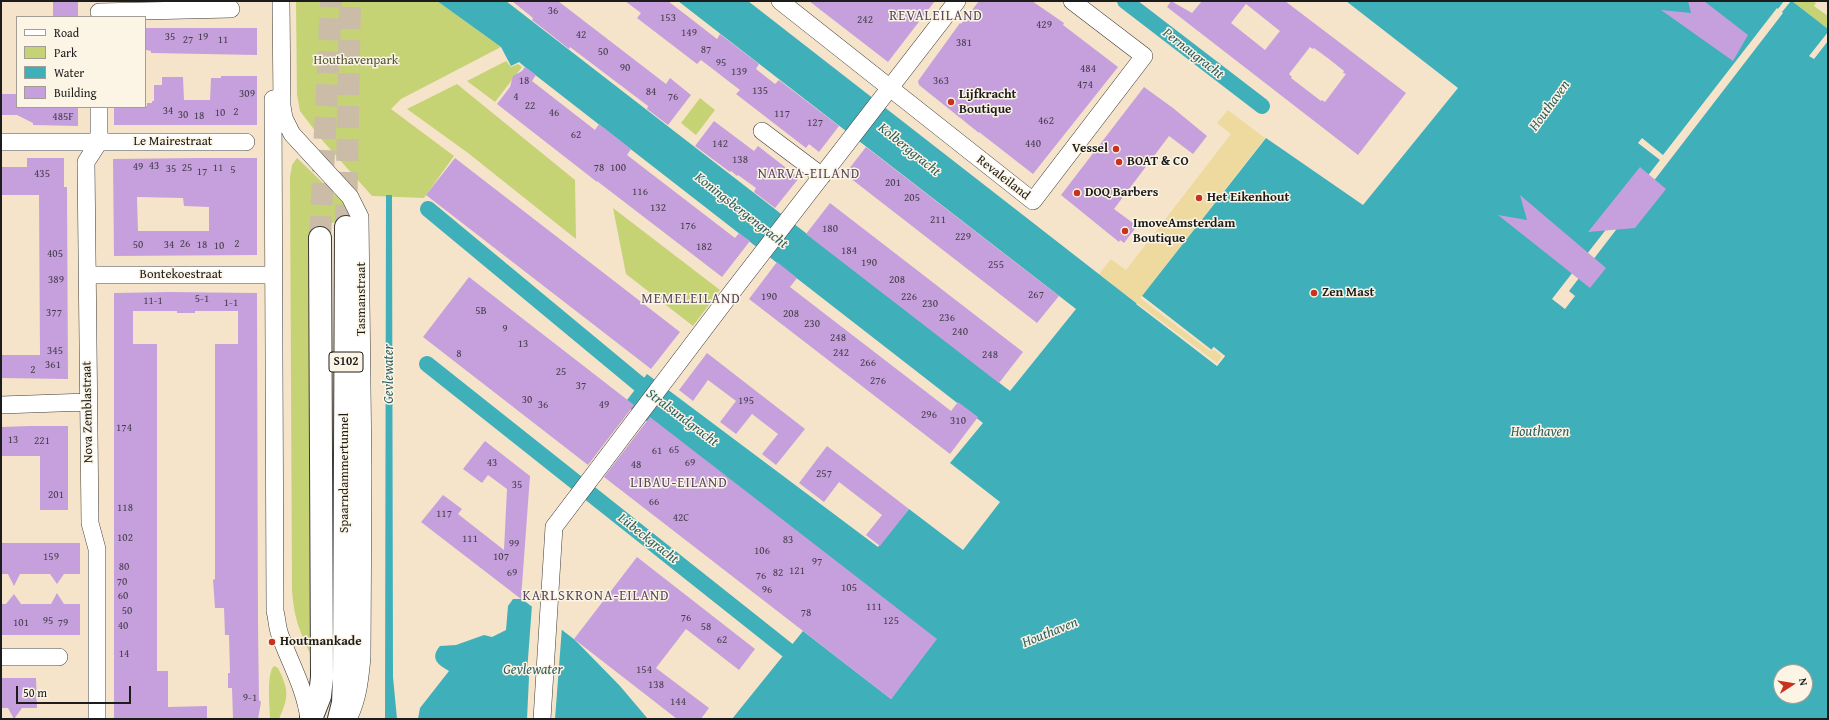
<!DOCTYPE html>
<html>
<head>
<meta charset="utf-8">
<style>
	body { margin:0 }
	#map { position:relative; width:1829px; height:720px; overflow:hidden; background:#f5e4ca; font-family:"Gentium Book Plus",serif }
	canvas { display:block }
	.frame { position:absolute; inset:0; border:2px solid #1c1c1c; pointer-events:none }
	.legend { position:absolute; left:16px; top:16px; width:130px; height:92px; box-sizing:border-box; background:#fcf5e5; border:1px solid #a29e95; margin:0; padding:5px 7px; list-style:none; font-size:12px; color:#1c1c1c }
	.legend li { display:flex; align-items:center; gap:8px; height:20px }
	.legend b { width:20px; border:1px solid #a29e95 }
	.north { position:absolute; left:1773px; top:664px; width:40px; height:40px; box-sizing:border-box; background:#fcf5e5; border:1px solid #a29e95; border-radius:50%; rotate:78deg; font-size:11px; font-weight:700; line-height:16px; text-align:center; color:#1c1c1c }
	.north::after { content:''; display:block; margin:auto; width:14px; height:18px; background:#c8321e; clip-path:polygon(50% 0,100% 100%,50% 72%,0 100%) }
	.scale { position:absolute; left:16px; top:686px; width:115px; height:18px; box-sizing:border-box; border:2px solid #1c1c1c; border-top:0; padding-left:5px; font-size:12px; line-height:14px; white-space:nowrap; color:#1c1c1c; -webkit-text-stroke:3px #fcf5e5; paint-order:stroke }
</style>
</head>
<body>
<div id="map">
<canvas width="1829" height="720"></canvas>
<div class="frame"></div>
<ul class="legend">
<li><b style="height:5px;background:#fff"></b>Road</li>
<li><b style="height:11px;background:#c6d375"></b>Park</li>
<li><b style="height:11px;background:#3fafba"></b>Water</li>
<li><b style="height:11px;background:#c6a0dc"></b>Building</li>
</ul>
<div class="north">N</div>
<div class="scale">50 m</div>
</div>
<script>
const ctx = document.querySelector('canvas').getContext('2d');
ctx.lineJoin = 'round';
function fillPath(path, color) { ctx.fillStyle = color; ctx.fill(path, 'evenodd'); }
function stroke(path, color, width, dash) { ctx.strokeStyle = color; ctx.lineWidth = width; ctx.lineCap = dash ? 'butt' : 'round'; ctx.setLineDash(dash || []); ctx.stroke(path); }
function label(font, color, halo, rows, align = 'center') {
  ctx.font = font + ' "Gentium Book Plus",serif'; ctx.lineWidth = 3; ctx.setLineDash([]); ctx.textBaseline = 'middle'; ctx.strokeStyle = halo; ctx.fillStyle = color; for (const [text, x, y, turn = 0] of rows) {
    ctx.save(); ctx.translate(x, y); ctx.rotate((+turn || 0) * Math.PI / 180); ctx.textAlign = isNaN(turn) ? turn : align; if (halo) ctx.strokeText(text, 0, 0); ctx.fillText(text, 0, 0); ctx.restore();
  }
}
const green = new Path2D(`
	M 296,1 L 437,1 L 501,47 L 401,99 L 391,109 L 454,156 L 424,198 L 372,196 L 322,140 L 300,111 L 297,95 Z
	M 1792,1 L 1812,1 L 1816,3 L 1814,6 L 1828,16 L 1828,29 Z
	M 506,61 L 511,67 L 518,64 L 522,67 L 495,102 L 467,81 Z
	M 457,84 L 575,180 L 576,239 L 468,153 L 407,109 Z
	M 700,98 L 715,110 L 696,135 L 681,123 Z
	M 297,158 L 348,207 L 352,216 L 352,230 C 332,219 334,220 315,233 L 311,655 C 299,630 294,618 292,590 L 290,177 L 292,165 Z
	M 613,208 L 720,290 L 693,326 L 626,274 Z
	M 274,666 L 278,668 C 289,690 289,697 279,719 L 270,719 C 270,708 266,673 274,666 Z`);
const sand = new Path2D(`
	M 1228,110 L 1265,138 L 1142,296 L 1211,349 L 1214,347 L 1225,356 L 1217,366 L 1099,274 L 1111,259 L 1126,270 L 1231,134 L 1217,123 Z`);
const water = new Path2D(`
	M 437,1 L 506,1 L 1010,391 L 1076,309 L 678,1 L 748,1 L 1217,366 L 1225,356 L 1213,347 L 1212,350 L 1142,296 L 1266,138 L 1363,205 L 1458,88 L 1346,1 L 1792,1 L 1828,29 L 1828,719 L 732,719 L 803,631 L 891,699 L 936,639 L 624,404 L 647,374 L 878,547 L 909,509 L 963,550 L 1000,502 L 950,463 L 983,423 L 525,67 L 519,62 L 511,66 L 501,47 ZM 1781,672 L 1805,672 L 1805,696 L 1781,696 Z
	M 386,195 L 392,195 L 393,677 L 397,719 L 385,719 Z
	M 513,599 L 522,599 L 575,640 L 620,686 L 648,719 L 418,719 L 420,708 L 449,671 C 439,665 429,659 440,646 L 456,645 L 484,635 L 492,637 L 506,630 L 508,606 Z`);
const pier = new Path2D(`
	M 1784,1 L 1791,1 L 1782,12 L 1783,13 L 1569,291 L 1575,296 L 1565,309 L 1552,299 L 1660,160 L 1638,143 L 1642,138 L 1663,155 L 1777,8 L 1778,9 Z
	M 1828,32 L 1828,41 L 1814,59 L 1809,56 Z
	M 1142,296 L 1211,350 L 1214,347 L 1225,356 L 1217,366 L 1136,304 L 1137,303 L 1217,363 L 1222,356 L 1214,350 L 1210,351 L 1140,298 Z
	M 532,605 L 562,627 L 555,719 L 527,719 L 529,677 L 527,672 Z`);
const canal = new Path2D(`
	M 1125,1 L 1262,106
	M 428,209 L 656,398
	M 427,364 L 805,664`);
const building = new Path2D(`
	M 53,1 L 78,1 L 78,17 L 53,17 Z
	M 512,1 L 558,1 L 666,84 L 670,78 L 691,95 L 668,125 L 647,109 L 648,106 L 570,47 L 569,49 L 545,30 L 532,20 L 533,18 Z
	M 625,1 L 668,1 L 717,39 L 720,34 L 759,64 L 756,69 L 775,84 L 779,80 L 839,126 L 819,152 L 809,144 L 806,148 L 736,94 L 740,90 L 701,60 L 697,64 L 637,18 L 641,13 Z
	M 809,1 L 935,1 L 888,62 Z
	M 979,1 L 1032,1 L 1064,23 L 1063,25 L 1118,67 L 1033,174 L 979,132 L 979,133 L 919,85 L 918,81 L 960,23 L 961,24 Z
	M 1171,1 L 1192,13 L 1202,1 L 1285,1 L 1406,93 L 1358,155 L 1167,7 ZM 1246,4 L 1280,31 L 1265,50 L 1231,23 ZM 1310,47 L 1313,49 L 1314,48 L 1329,59 L 1344,71 L 1343,73 L 1346,74 L 1325,102 L 1322,100 L 1321,101 L 1291,78 L 1292,77 L 1289,74 Z
	M 1688,1 L 1704,1 L 1748,35 L 1733,61 L 1661,10 L 1691,13 Z
	M 145,28 L 257,28 L 257,55 L 151,53 L 151,51 L 146,50 L 145,48 Z
	M 525,67 L 536,75 L 532,81 L 595,130 L 599,124 L 631,149 L 627,155 L 735,238 L 739,233 L 750,241 L 722,277 L 597,181 L 597,182 L 497,104 L 510,87 L 513,76 L 522,71 Z
	M 221,76 L 257,76 L 257,125 L 114,125 L 114,107 L 145,107 L 147,106 L 147,103 L 152,103 L 152,101 L 154,101 L 154,85 L 162,85 L 162,77 L 183,77 L 184,100 L 210,100 L 211,78 L 221,78 Z
	M 1144,87 L 1173,108 L 1207,136 L 1193,154 L 1169,136 L 1114,209 L 1137,226 L 1124,243 L 1120,240 L 1119,242 L 1061,195 Z
	M 1,94 L 17,94 L 17,107 L 78,107 L 78,126 L 33,125 L 33,123 L 17,115 L 1,115 Z
	M 714,121 L 754,151 L 758,146 L 799,178 L 775,208 L 754,192 L 756,188 L 738,175 L 737,176 L 731,171 L 730,172 L 695,146 Z
	M 866,147 L 1059,296 L 1037,323 L 845,174 Z
	M 27,158 L 64,158 L 64,187 L 67,187 L 68,379 L 1,378 L 1,355 L 40,355 L 39,195 L 1,195 L 1,167 L 27,167 Z
	M 198,158 L 257,158 L 257,255 L 114,256 L 113,159 ZM 137,197 L 183,198 L 184,206 L 209,207 L 209,231 L 138,231 Z
	M 455,158 L 680,332 L 651,369 L 426,195 Z
	M 1640,167 L 1666,189 L 1635,228 L 1588,232 Z
	M 1520,195 L 1606,268 L 1590,288 L 1498,215 L 1527,220 Z
	M 830,203 L 1023,352 L 999,383 L 806,234 Z
	M 777,262 L 797,278 L 790,287 L 951,411 L 958,402 L 978,417 L 950,454 L 749,299 Z
	M 469,277 L 634,405 L 588,465 L 423,337 Z
	M 169,292 L 257,293 L 258,626 L 259,700 L 261,702 L 258,719 L 233,719 L 232,688 L 228,688 L 228,673 L 230,673 L 229,635 L 225,635 L 224,608 L 215,608 L 213,580 L 215,579 L 215,344 L 238,344 L 238,311 L 195,311 L 195,313 L 177,313 L 177,311 L 133,311 L 133,344 L 157,344 L 157,671 L 168,671 L 168,707 L 207,706 L 207,719 L 114,719 L 114,293 Z
	M 707,353 L 805,429 L 776,465 L 762,454 L 778,434 L 752,414 L 736,434 L 720,422 L 736,401 L 708,380 L 693,401 L 679,390 Z
	M 650,417 L 937,639 L 891,699 L 604,477 Z
	M 30,426 L 68,426 L 68,510 L 40,510 L 40,456 L 1,456 L 1,427 Z
	M 485,441 L 530,476 L 521,599 L 421,522 L 443,495 L 462,509 L 458,514 L 504,550 L 507,489 L 488,475 L 482,483 L 463,469 Z
	M 827,446 L 909,509 L 880,546 L 866,535 L 882,515 L 839,482 L 824,502 L 799,483 Z
	M 1,543 L 80,543 L 80,574 L 64,574 L 57,584 L 50,574 L 20,574 L 14,586 L 8,574 L 1,574 Z
	M 637,557 L 755,649 L 739,670 L 686,629 L 656,668 L 709,708 L 701,719 L 677,719 L 574,639 Z
	M 57,593 L 64,604 L 80,604 L 80,635 L 1,635 L 1,604 L 6,604 L 14,594 L 21,604 L 51,604 Z
	M 1,678 L 36,678 L 37,708 L 22,708 L 14,719 L 8,708 L 1,708 Z`);
const highwayTunnel = new Path2D(`
	M 346,227 L 350,1
	M 320,238 L 331,1`);
const minor = new Path2D(`
	M 281,1 L 282,106 L 284,118 L 292,134 L 350,197 L 360,217 L 363,470 L 362,657 C 360,679 358,699 348,719
	M 780,1 L 1033,201 L 1144,56 L 1072,1
	M 99,12 L 231,9
	M 273,99 L 275,611 C 277,618 277,627 280,635 C 290,663 305,688 309,719
	M 762,131 L 822,176
	M 1,142 L 246,142
	M 87,275 L 274,275
	M 1,405 L 88,402
	M 1,657 L 59,657
	M 97,719 L 97,549 L 90,523 L 86,162 L 99,142 L 99,107
	M 542,719 L 554,527 L 732,292 L 957,1`);
const major = new Path2D(`
	M 311,719 L 320,696 L 322,677
	M 339,719 L 343,703 L 344,678`);
const highway = new Path2D(`
	M 320,238 L 322,677
	M 344,678 L 346,227`);
const markers = [
	[951,102,4,"#c8321e"],
	[1116,149,4,"#c8321e"],
	[1119,162,4,"#c8321e"],
	[1077,193,4,"#c8321e"],
	[1199,198,4,"#c8321e"],
	[1125,231,4,"#c8321e"],
	[1314,293,4,"#c8321e"],
	[272,642,4,"#c8321e"]
];
const numberNames = [
	["36",553,11],
	["153",668,18],
	["242",865,20],
	["429",1044,25],
	["149",689,33],
	["42",581,35],
	["35",170,37],
	["19",203,37],
	["27",188,40],
	["11",223,40],
	["381",964,43],
	["87",706,50],
	["50",603,52],
	["95",721,63],
	["90",625,68],
	["484",1088,69],
	["139",739,72],
	["18",524,81],
	["363",941,81],
	["474",1085,85],
	["135",760,91],
	["84",651,92],
	["309",247,94],
	["4",516,97],
	["76",673,97],
	["22",530,106],
	["34",168,111],
	["2",236,112],
	["10",220,113],
	["46",554,113],
	["117",782,114],
	["30",183,115],
	["18",199,116],
	["485F",63,117],
	["462",1046,121],
	["127",815,123],
	["62",576,135],
	["142",720,144],
	["440",1033,144],
	["138",740,160],
	["43",154,166],
	["49",138,167],
	["25",187,168],
	["11",218,168],
	["78",599,168],
	["100",618,168],
	["35",171,169],
	["5",233,170],
	["17",202,172],
	["435",42,174],
	["201",893,183],
	["116",640,192],
	["205",912,198],
	["132",658,208],
	["211",938,220],
	["176",688,226],
	["180",830,229],
	["229",963,237],
	["26",185,244],
	["2",237,244],
	["50",138,245],
	["34",169,245],
	["18",202,245],
	["10",219,246],
	["182",704,247],
	["184",849,251],
	["405",55,254],
	["190",869,263],
	["255",996,265],
	["389",56,280],
	["208",897,280],
	["267",1036,295],
	["190",769,297],
	["226",909,297],
	["5-1",202,299],
	["11-1",153,301],
	["1-1",231,303],
	["230",930,304],
	["5B",481,311],
	["377",54,313],
	["208",791,314],
	["236",947,318],
	["230",812,324],
	["9",505,329],
	["240",960,332],
	["248",838,338],
	["13",523,344],
	["345",55,351],
	["242",841,353],
	["8",459,354],
	["248",990,355],
	["266",868,363],
	["361",53,365],
	["2",33,370],
	["25",561,372],
	["276",878,381],
	["37",581,386],
	["30",527,400],
	["195",746,401],
	["36",543,405],
	["49",604,405],
	["296",929,415],
	["310",958,421],
	["174",124,428],
	["13",13,440],
	["221",42,441],
	["65",674,450],
	["61",657,451],
	["43",492,463],
	["69",690,463],
	["48",636,465],
	["257",824,474],
	["35",517,485],
	["201",56,495],
	["66",654,502],
	["118",125,508],
	["117",444,514],
	["42C",681,518],
	["102",125,538],
	["111",470,539],
	["83",788,540],
	["99",514,544],
	["106",762,551],
	["159",51,557],
	["107",501,557],
	["97",817,562],
	["80",124,567],
	["121",797,571],
	["69",512,573],
	["82",778,573],
	["76",761,576],
	["70",122,582],
	["105",849,588],
	["96",767,590],
	["60",123,596],
	["111",874,607],
	["50",127,611],
	["78",806,613],
	["76",686,618],
	["95",48,621],
	["125",891,621],
	["101",21,623],
	["79",63,623],
	["40",123,626],
	["58",706,627],
	["62",722,640],
	["14",124,654],
	["154",644,670],
	["138",656,685],
	["9-1",250,698],
	["144",678,702]
];
const shields = [
	[346,362,34]
];
const shieldNames = [
	["S102",346,362]
];
const parkNames = [
	["Houthavenpark",356,61]
];
const poiNames = [
	["Lijfkracht",959,95],
	["Boutique",959,110],
	["Vessel",1108,149,"right"],
	["BOAT & CO",1127,162],
	["DOQ Barbers",1085,193],
	["Het Eikenhout",1207,198],
	["ImoveAmsterdam",1133,224],
	["Boutique",1133,239],
	["Zen Mast",1322,293],
	["Houtmankade",280,642]
];
const streetNames = [
	["Le Mairestraat",173,142],
	["Revaleiland",1003,178,38],
	["Bontekoestraat",181,275],
	["Tasmanstraat",362,299,-90],
	["Nova Zemblastraat",88,412,-91],
	["Spaarndammertunnel",345,473,-90]
];
const neighbourhoodNames = [
	["REVALEILAND",936,16],
	["NARVA-EILAND",809,174],
	["MEMELEILAND",691,299],
	["LIBAU-EILAND",679,483],
	["KARLSKRONA-EILAND",596,596]
];
const waterNames = [
	["Pernaugracht",1193,54,38],
	["Houthaven",1550,106,-54],
	["Kolberggracht",909,150,39],
	["Koningsbergengracht",741,211,38],
	["Gevlewater",389,374,-90],
	["Stralsundgracht",682,418,37],
	["Houthaven",1540,432],
	["Lübeckgracht",648,539,38],
	["Houthaven",1050,633,-22],
	["Gevlewater",533,670]
];
fillPath(green, '#c6d375');
fillPath(sand, '#eeda9e');
fillPath(water, '#3fafba');
fillPath(pier, '#f5e4ca');
stroke(canal, '#3fafba', 16);
fillPath(building, '#c6a0dc');
stroke(highwayTunnel, '#cabca7', 22, [22, 11]);
stroke(minor, '#3d3a36', 18);
stroke(major, '#3d3a36', 24);
stroke(highway, '#3d3a36', 24);
stroke(minor, '#fff', 17);
stroke(major, '#fff', 22);
stroke(highway, '#fff', 22);
for (const [x, y, r, color] of markers) { const dot = new Path2D(); dot.arc(x, y, r, 0, 2 * Math.PI); ctx.fillStyle = color; ctx.fill(dot); stroke(dot, '#fcf5e5', 1.5); }
label('11px', '#463d4c', null, numberNames);
for (const [x, y, w] of shields) { const box = new Path2D(); box.roundRect(x - w / 2, y - 10, w, 20, 3); ctx.fillStyle = '#fcf5e5'; ctx.fill(box); stroke(box, '#1c1c1c', 1); }
label('bold 12px', '#1c1c1c', null, shieldNames);
label('13px', '#4f5337', '#fcf5e5', parkNames);
label('bold 13px', '#1c1c1c', '#fcf5e5', poiNames, 'left');
label('13px', '#1c1c1c', '#fcf5e5', streetNames);
ctx.letterSpacing = '1px';
label('14px', '#584a5f', '#fcf5e5', neighbourhoodNames);
ctx.letterSpacing = '0px';
label('italic 14px', '#2c5e63', '#fcf5e5', waterNames);
</script>
</body>
</html>
